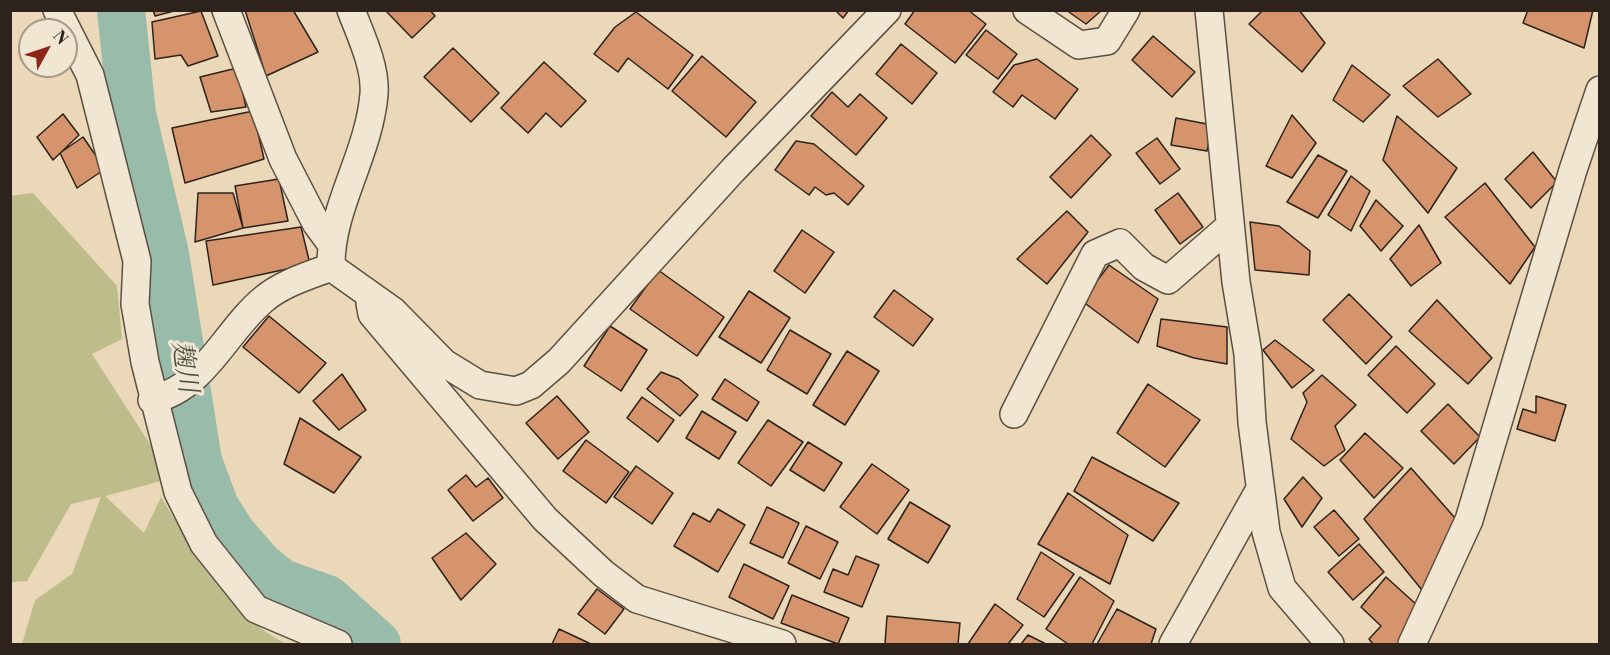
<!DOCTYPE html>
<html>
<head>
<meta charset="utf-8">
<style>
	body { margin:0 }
	#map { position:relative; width:1610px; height:655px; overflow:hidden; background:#ead8b8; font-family:"Libre Bodoni",serif }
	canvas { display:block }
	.frame { position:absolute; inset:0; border:12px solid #2d221c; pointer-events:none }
	.north { position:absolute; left:18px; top:18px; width:60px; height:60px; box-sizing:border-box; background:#f1e6d1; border:2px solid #a39889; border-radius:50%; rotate:50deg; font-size:16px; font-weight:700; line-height:24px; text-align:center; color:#2d221c }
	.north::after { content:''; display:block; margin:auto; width:21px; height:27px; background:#8f2418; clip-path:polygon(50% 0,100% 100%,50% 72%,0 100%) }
</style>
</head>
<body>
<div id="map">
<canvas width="1610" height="655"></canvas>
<div class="frame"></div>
<div class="north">N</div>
</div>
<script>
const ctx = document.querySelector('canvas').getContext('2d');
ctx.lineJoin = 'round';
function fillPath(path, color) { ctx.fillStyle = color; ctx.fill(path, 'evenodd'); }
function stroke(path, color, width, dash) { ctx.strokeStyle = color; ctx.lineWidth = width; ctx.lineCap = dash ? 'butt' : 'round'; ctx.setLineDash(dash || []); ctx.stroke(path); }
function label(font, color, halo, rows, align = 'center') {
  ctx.font = font + ' "Libre Bodoni","Noto Serif JP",serif'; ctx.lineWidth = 6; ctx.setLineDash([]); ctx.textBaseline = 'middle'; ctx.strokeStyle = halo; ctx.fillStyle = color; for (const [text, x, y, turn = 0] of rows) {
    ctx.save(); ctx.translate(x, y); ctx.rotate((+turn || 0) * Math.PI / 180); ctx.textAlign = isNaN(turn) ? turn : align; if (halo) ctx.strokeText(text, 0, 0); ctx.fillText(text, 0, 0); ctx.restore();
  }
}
const green = new Path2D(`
	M 33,193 L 117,286 L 122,339 L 92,354 L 155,452 L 169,479 L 105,496 L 144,533 L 161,497 C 194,549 229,617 287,644 L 22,644 L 35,600 L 72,574 L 101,497 L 71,504 L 27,581 L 11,582 L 10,196 Z`);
const river = new Path2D(`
	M 121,10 L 132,114 L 165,254 L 198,461 L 215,507 L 232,534 L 260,566 L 281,583 L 327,599 L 377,644`);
const building = new Path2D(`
	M 153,10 L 178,10 L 155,16 Z
	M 245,10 L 293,10 L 318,52 L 266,76 Z
	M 385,10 L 430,10 L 435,16 L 412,38 Z
	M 835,10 L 849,10 L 843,18 Z
	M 915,10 L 968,10 L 986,24 L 955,63 L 905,24 Z
	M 1066,10 L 1102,10 L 1086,24 Z
	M 1263,10 L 1299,10 L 1325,43 L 1302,72 L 1249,24 Z
	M 1528,10 L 1593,10 L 1584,48 L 1523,23 Z
	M 201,11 L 218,56 L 188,66 L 181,55 L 155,59 L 152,22 Z
	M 636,12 L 693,55 L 668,89 L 628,58 L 618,72 L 594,54 L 615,27 Z
	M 986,30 L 1017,54 L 998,79 L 966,55 Z
	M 1153,36 L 1195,72 L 1172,97 L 1132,60 Z
	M 901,44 L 937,73 L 912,104 L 876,74 Z
	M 453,48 L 499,93 L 471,122 L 424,77 Z
	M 702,56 L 756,102 L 726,137 L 672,91 Z
	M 1037,59 L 1078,89 L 1055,119 L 1022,95 L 1013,107 L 993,92 L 1014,65 Z
	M 1438,59 L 1471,94 L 1438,117 L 1403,86 Z
	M 544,62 L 586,101 L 561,127 L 546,113 L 528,133 L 501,108 Z
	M 1352,65 L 1390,95 L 1363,122 L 1333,100 Z
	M 237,68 L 246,107 L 211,112 L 200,77 Z
	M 832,92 L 848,107 L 860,94 L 887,118 L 856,155 L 811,116 Z
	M 253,111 L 264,159 L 185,183 L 172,128 Z
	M 63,114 L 79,135 L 53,160 L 37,137 Z
	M 1292,115 L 1316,143 L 1292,178 L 1266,166 Z
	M 1397,116 L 1457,168 L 1428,213 L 1383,160 Z
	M 1176,118 L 1212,125 L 1207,151 L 1171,145 Z
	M 1091,135 L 1111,155 L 1071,198 L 1050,177 Z
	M 83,137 L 105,169 L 77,188 L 60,153 Z
	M 1157,138 L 1180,169 L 1160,184 L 1136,153 Z
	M 796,141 L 814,144 L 864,186 L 848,205 L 834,193 L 826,195 L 815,187 L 809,195 L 775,170 Z
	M 1533,152 L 1557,182 L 1531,208 L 1505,179 Z
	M 1318,155 L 1347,171 L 1318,218 L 1287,202 Z
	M 1351,176 L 1370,191 L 1351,231 L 1328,215 Z
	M 279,179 L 288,221 L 243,228 L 235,186 Z
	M 1485,183 L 1535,247 L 1510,284 L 1445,217 Z
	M 198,193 L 233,193 L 243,228 L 195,242 Z
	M 1178,193 L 1203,227 L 1180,244 L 1155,210 Z
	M 1376,200 L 1403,226 L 1381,251 L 1360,226 Z
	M 1067,211 L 1088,232 L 1047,284 L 1017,259 Z
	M 1250,222 L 1279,226 L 1310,251 L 1309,275 L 1255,270 Z
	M 1419,225 L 1441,263 L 1411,286 L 1390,259 Z
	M 301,227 L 310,264 L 213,285 L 206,241 Z
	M 802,230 L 834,252 L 805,293 L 774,271 Z
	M 1109,265 L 1158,299 L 1138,343 L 1082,301 Z
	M 658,270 L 724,317 L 697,356 L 630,309 Z
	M 894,290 L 933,319 L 913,346 L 874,317 Z
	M 749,291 L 790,318 L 761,363 L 719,337 Z
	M 1349,294 L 1392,337 L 1366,364 L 1323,320 Z
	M 1437,300 L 1492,358 L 1468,384 L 1409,331 Z
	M 269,316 L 326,363 L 299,393 L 243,347 Z
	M 1161,319 L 1227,327 L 1227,364 L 1194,358 L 1157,346 Z
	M 610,326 L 647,350 L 621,391 L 584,366 Z
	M 790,330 L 831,354 L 807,394 L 767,370 Z
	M 1275,340 L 1314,370 L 1292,388 L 1263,350 Z
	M 1396,346 L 1435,384 L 1407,413 L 1368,375 Z
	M 847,351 L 879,371 L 845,425 L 813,405 Z
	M 661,372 L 679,379 L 698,395 L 680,416 L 647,389 Z
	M 342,374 L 366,410 L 339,430 L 313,401 Z
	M 1322,375 L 1356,405 L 1335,426 L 1345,450 L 1324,466 L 1291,439 L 1307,402 L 1303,393 Z
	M 725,379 L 759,402 L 747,421 L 712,399 Z
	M 1148,384 L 1200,420 L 1165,467 L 1117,433 Z
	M 557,396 L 589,432 L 558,459 L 526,423 Z
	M 1536,396 L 1566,405 L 1555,441 L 1517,429 L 1523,409 L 1536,413 Z
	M 642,397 L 674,420 L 658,442 L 627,418 Z
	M 1448,404 L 1480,437 L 1454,464 L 1421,431 Z
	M 702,411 L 736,432 L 719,459 L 686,438 Z
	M 300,418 L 361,457 L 334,493 L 284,464 Z
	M 768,420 L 803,442 L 771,486 L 738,463 Z
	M 1365,433 L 1403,468 L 1374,498 L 1340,460 Z
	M 586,440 L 629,472 L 606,503 L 563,471 Z
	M 808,442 L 842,463 L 824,491 L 790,470 Z
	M 1092,457 L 1179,503 L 1153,541 L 1074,491 Z
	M 872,464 L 909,490 L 877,534 L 840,507 Z
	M 636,466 L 673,493 L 652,524 L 614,497 Z
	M 1411,468 L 1455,518 L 1422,590 L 1364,519 Z
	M 466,475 L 476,487 L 488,478 L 503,498 L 473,521 L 448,490 Z
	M 1303,477 L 1322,498 L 1302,527 L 1284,499 Z
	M 1068,493 L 1128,535 L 1110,584 L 1038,544 Z
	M 910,502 L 950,526 L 928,563 L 888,539 Z
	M 767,507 L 799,523 L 783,558 L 750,543 Z
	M 718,509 L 745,525 L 718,572 L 674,546 L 693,513 L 710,522 Z
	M 1334,510 L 1359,539 L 1339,556 L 1314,527 Z
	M 806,526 L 838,542 L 820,579 L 788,563 Z
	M 466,533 L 496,564 L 461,600 L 432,558 Z
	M 1359,544 L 1384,572 L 1353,600 L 1328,572 Z
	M 1041,552 L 1074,574 L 1044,617 L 1017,599 Z
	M 856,556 L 879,565 L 862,607 L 824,592 L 833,569 L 848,575 Z
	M 744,564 L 789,586 L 773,619 L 729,597 Z
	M 1080,577 L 1114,601 L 1092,644 L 1068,644 L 1046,629 Z
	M 1386,577 L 1418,606 L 1403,644 L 1373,644 L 1369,639 L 1381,626 L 1361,607 Z
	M 597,589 L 624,609 L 605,634 L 578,614 Z
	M 792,595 L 849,618 L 838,644 L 781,623 Z
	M 995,604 L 1023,625 L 1008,644 L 968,644 Z
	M 1117,609 L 1156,629 L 1151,644 L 1097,644 Z
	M 887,616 L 960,623 L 958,644 L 885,644 Z
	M 559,629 L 591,644 L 552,644 Z
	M 1028,635 L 1046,644 L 1021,644 Z`);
const street = new Path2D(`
	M 57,10 L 90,75 L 137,261 L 135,304 L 145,362 L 178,492 L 204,544 L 256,609 L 338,644
	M 226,10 L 283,159 L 316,223 L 330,242
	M 1027,10 L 1079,45 L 1107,41 L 1126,10
	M 1209,10 L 1236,282 L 1248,354 L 1252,422 L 1266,532 L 1282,588 L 1330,644
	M 331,267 L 393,311 L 444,363 L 480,385 L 516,391 L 531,385 L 559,361 L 733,170 L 887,10
	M 331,267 C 330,208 369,155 374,94 C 376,67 361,36 351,10
	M 370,303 L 372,314 L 545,519 L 604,574 L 637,599 L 782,644
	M 152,400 C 206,387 225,331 264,299 C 283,283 308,276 331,267
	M 1014,414 L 1095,254 L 1120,243 L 1144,267 L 1168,280 L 1230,226
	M 1173,644 L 1260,489
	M 1412,644 L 1469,520 L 1573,170 L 1600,90`);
const waterNames = [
	["麹川",183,367,81]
];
fillPath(green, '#bdbc8a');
stroke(river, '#99bba9', 48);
fillPath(building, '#d6946c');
stroke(building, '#2d221c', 1.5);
stroke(street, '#5c5043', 30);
stroke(street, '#f1e6d1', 27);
label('italic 26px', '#4d5046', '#f1e6d1', waterNames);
</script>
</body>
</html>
